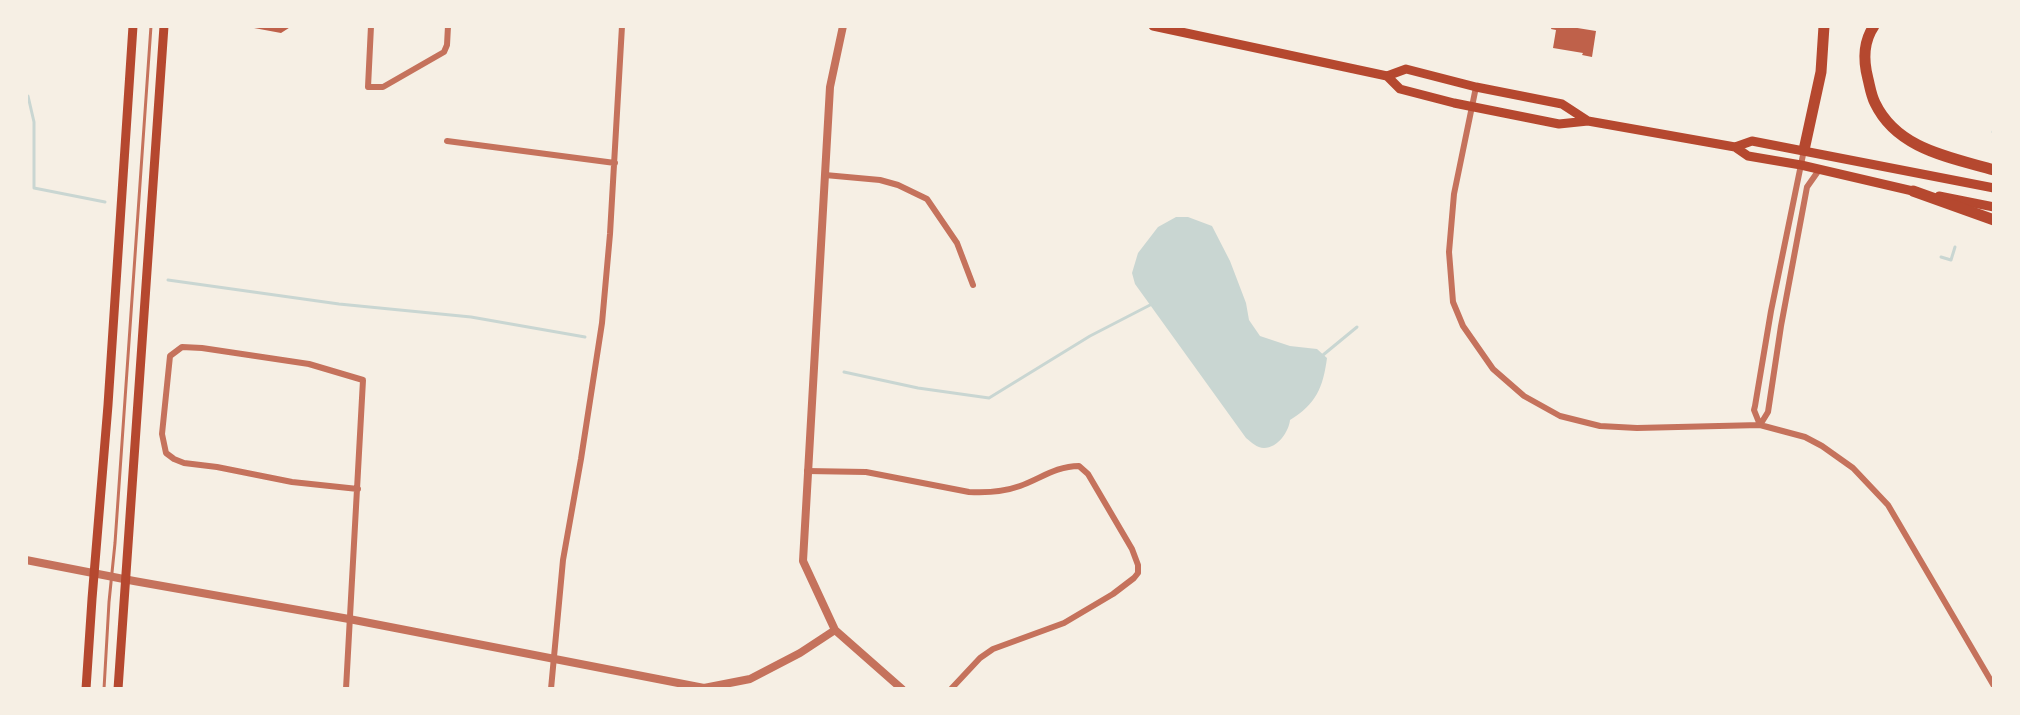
<!DOCTYPE html>
<html>
<head>
<meta charset="utf-8">
<style>
	body { margin:0 }
	#map { position:relative; width:2020px; height:715px; overflow:hidden; background:#f6efe4; font-family:Quicksand,sans-serif }
	canvas { display:block }
	.frame { position:absolute; inset:0; border:28px solid #f6efe4; pointer-events:none }
</style>
</head>
<body>
<div id="map">
<canvas width="2020" height="715"></canvas>
<div class="frame"></div>
</div>
<script>
const ctx = document.querySelector('canvas').getContext('2d');
ctx.lineJoin = 'round';
function fillPath(path, color) { ctx.fillStyle = color; ctx.fill(path, 'evenodd'); }
function stroke(path, color, width, dash) { ctx.strokeStyle = color; ctx.lineWidth = width; ctx.lineCap = dash ? 'butt' : 'round'; ctx.setLineDash(dash || []); ctx.stroke(path); }
const water = new Path2D(`
	M 1176,217 L 1188,217 L 1212,226 L 1230,261 L 1246,303 L 1249,320 L 1260,336 L 1290,346 L 1317,349 L 1327,358 C 1323,388 1316,404 1290,420 C 1289,431 1278,448 1264,448 C 1257,448 1251,442 1246,438 L 1135,284 L 1132,273 L 1138,253 L 1158,227 Z`);
const stream = new Path2D(`
	M 26,95 L 28,96 L 34,122 L 34,188 L 105,202
	M 1993,132 L 1994,130
	M 1941,257 L 1951,260 L 1955,247
	M 168,280 L 339,304 L 471,317 L 585,337
	M 1323,355 L 1357,327
	M 844,372 L 918,388 L 989,398 L 1090,336 L 1152,304`);
const building = new Path2D(`
	M 254,26 L 292,26 L 281,33 L 254,28 Z
	M 1552,26 L 1565,26 L 1596,31 L 1592,57 L 1582,55 L 1583,53 L 1553,48 L 1556,30 L 1551,29 Z`);
const service = new Path2D(`
	M 104,689 L 109,602 L 115,543 L 151,26`);
const minor = new Path2D(`
	M 371,26 L 368,87 L 383,87 L 444,52 L 447,45 L 448,26
	M 1476,87 L 1454,194 L 1449,252 L 1453,302 L 1463,326 L 1493,369 L 1524,396 L 1560,416 L 1600,426 L 1637,428 L 1760,425 L 1805,437 L 1822,446 L 1853,468 L 1888,505 L 1994,686
	M 447,141 L 615,163
	M 825,175 L 880,180 L 898,185 L 927,199 L 957,243 L 973,285
	M 1760,425 L 1754,410 L 1755,406 L 1771,311 L 1804,150
	M 1760,425 L 1768,412 L 1781,326 L 1807,187 L 1819,170
	M 807,471 L 866,472 L 969,492 C 986,493 1003,492 1020,486 C 1040,479 1056,466 1079,466 L 1088,474 L 1132,549 L 1138,565 L 1138,573 L 1134,578 L 1113,594 L 1064,623 L 993,649 L 980,658 L 951,689
	M 346,689 L 363,380 L 309,364 L 202,348 L 182,347 L 170,356 L 162,434 L 166,453 L 174,459 L 184,463 L 217,467 L 292,482 L 358,489
	M 551,689 L 563,560 L 581,459 L 602,323 L 610,234 L 622,26`);
const tertiary = new Path2D(`
	M 843,26 L 830,87 L 803,561 L 835,630 L 902,689
	M 26,560 L 134,581 L 349,619 L 704,688 L 750,679 L 800,653 L 835,630`);
const secondary = new Path2D(`
	M 1153,26 L 1387,76 L 1406,69 L 1476,87 L 1562,104 L 1588,121
	M 1387,76 L 1400,89 L 1454,103 L 1559,124 L 1588,121 L 1735,147 L 1748,156 L 1801,165 L 1917,192
	M 1735,147 L 1752,141 L 1994,188
	M 1939,196 L 1994,207
	M 86,689 L 92,599 L 108,405 L 133,26
	M 118,689 L 164,26`);
const motorway = new Path2D(`
	M 1874,26 C 1863,42 1863,60 1868,79 C 1870,87 1871,95 1875,103 C 1897,149 1949,157 1994,170
	M 1804,150 L 1821,72 L 1824,26
	M 1913,191 L 1994,220`);
fillPath(water, '#c9d6d2');
stroke(stream, '#c9d6d2', 3);
fillPath(building, '#bf614a');
stroke(service, '#c5725c', 3);
stroke(minor, '#c5725c', 6);
stroke(tertiary, '#c5725c', 8);
stroke(secondary, '#b5482f', 9);
stroke(motorway, '#b5482f', 11);
</script>
</body>
</html>
